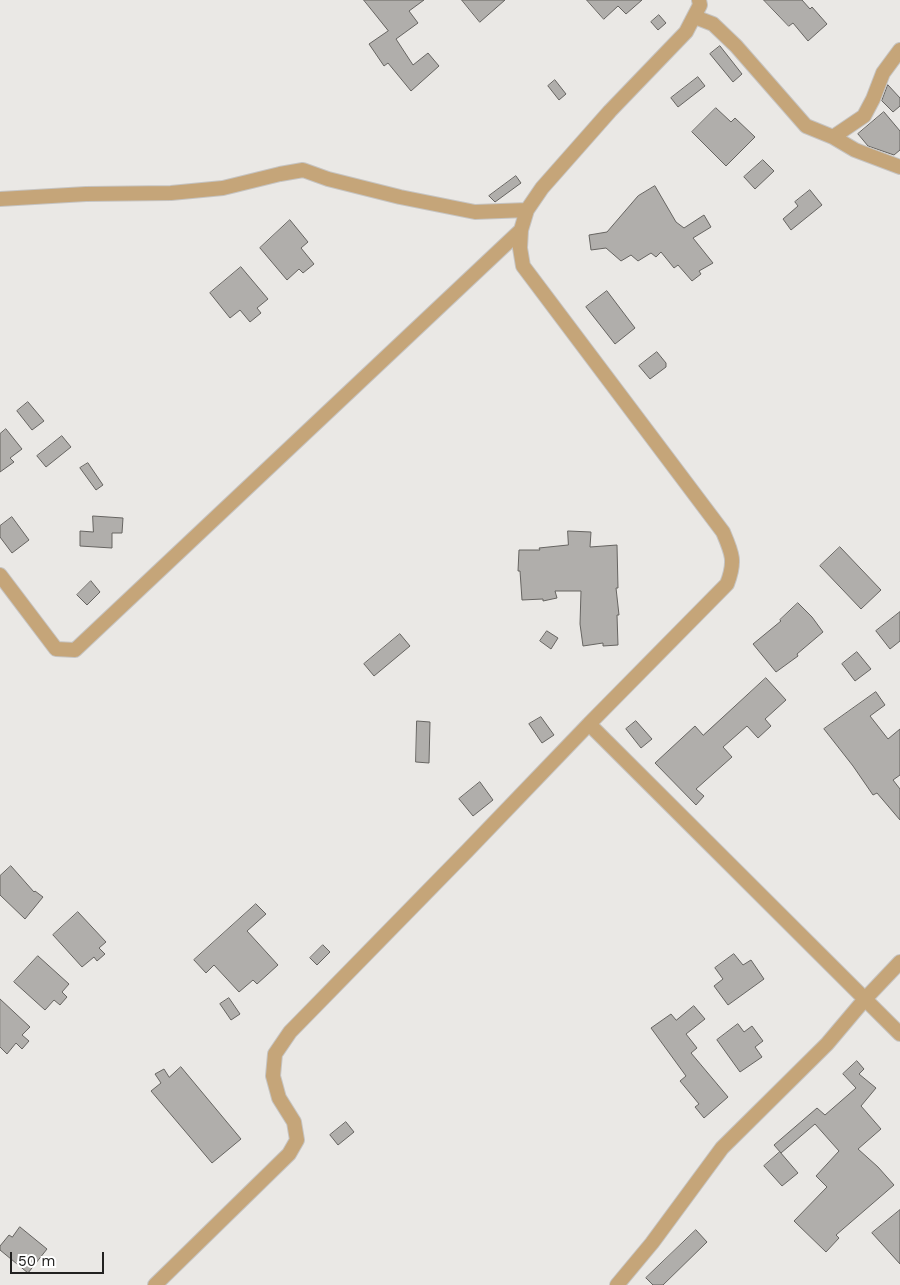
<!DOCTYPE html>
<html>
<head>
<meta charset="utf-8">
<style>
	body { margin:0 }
	#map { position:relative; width:900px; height:1285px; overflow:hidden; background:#eae8e5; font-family:"Work Sans",sans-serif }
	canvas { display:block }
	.scale { position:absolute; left:10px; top:1252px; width:94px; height:22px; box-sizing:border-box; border:2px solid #222120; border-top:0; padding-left:6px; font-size:15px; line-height:18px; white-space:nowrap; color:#222120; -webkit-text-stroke:4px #fff; paint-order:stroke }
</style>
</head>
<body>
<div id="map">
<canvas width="900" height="1285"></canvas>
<div class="scale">50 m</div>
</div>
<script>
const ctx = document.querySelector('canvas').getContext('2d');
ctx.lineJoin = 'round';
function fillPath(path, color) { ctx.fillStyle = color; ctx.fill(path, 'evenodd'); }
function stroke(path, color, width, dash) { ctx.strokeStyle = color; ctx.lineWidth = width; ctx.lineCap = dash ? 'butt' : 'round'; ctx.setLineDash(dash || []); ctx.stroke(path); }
const building = new Path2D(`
	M 364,0 L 424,0 L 409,11 L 418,23 L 396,39 L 413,65 L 428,53 L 439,66 L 411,91 L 388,63 L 384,66 L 369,44 L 388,31 Z
	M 462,0 L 505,0 L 480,22 Z
	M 587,0 L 642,0 L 626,14 L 618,6 L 604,19 Z
	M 764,0 L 802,0 L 810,9 L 812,7 L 827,24 L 808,41 L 793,23 L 789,26 Z
	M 659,15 L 666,23 L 658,30 L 651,22 Z
	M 720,46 L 742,74 L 733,82 L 710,54 Z
	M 698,77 L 705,86 L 678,107 L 671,98 Z
	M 555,80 L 566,94 L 559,100 L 548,86 Z
	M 888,85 L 900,98 L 900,106 L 893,112 L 882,101 Z
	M 716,108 L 731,122 L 735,118 L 755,137 L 726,166 L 692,132 Z
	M 884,112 L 900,131 L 900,150 L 894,155 L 868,146 L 858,134 Z
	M 763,160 L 774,171 L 755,189 L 744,177 Z
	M 516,176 L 521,183 L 495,202 L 489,196 Z
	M 655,186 L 676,222 L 684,228 L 704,215 L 711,227 L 693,238 L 713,263 L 699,271 L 701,274 L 692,281 L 678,265 L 674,268 L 661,252 L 656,257 L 651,253 L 638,261 L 631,255 L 621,261 L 606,248 L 591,250 L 589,235 L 607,232 L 638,196 Z
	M 810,190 L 822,205 L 791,230 L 783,219 L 798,206 L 795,202 Z
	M 290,220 L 308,242 L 301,248 L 314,264 L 303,273 L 299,269 L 287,280 L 260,248 Z
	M 241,267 L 268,299 L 257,308 L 261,313 L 250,322 L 240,310 L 230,318 L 210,293 Z
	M 607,291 L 635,328 L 615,344 L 586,307 Z
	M 657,352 L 666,363 L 666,367 L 650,379 L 639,366 Z
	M 28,402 L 44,421 L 32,430 L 17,411 Z
	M 6,429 L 22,449 L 10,458 L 14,462 L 0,472 L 0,434 Z
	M 62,436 L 71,447 L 46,467 L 37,456 Z
	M 88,463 L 103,485 L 96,490 L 80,468 Z
	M 93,516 L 123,518 L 122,533 L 112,533 L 112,548 L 80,546 L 80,531 L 93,532 Z
	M 12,517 L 29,540 L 12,553 L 0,537 L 0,526 Z
	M 568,531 L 591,532 L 590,547 L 617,545 L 618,588 L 616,588 L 619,615 L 617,615 L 618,645 L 603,646 L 603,643 L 583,646 L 580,624 L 581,591 L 555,591 L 557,598 L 543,601 L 543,599 L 522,600 L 520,571 L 518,571 L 519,550 L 540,550 L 539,548 L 568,545 Z
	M 840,547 L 881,590 L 861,609 L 820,566 Z
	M 91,581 L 100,592 L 87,605 L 77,595 Z
	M 798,603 L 812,617 L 823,632 L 797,654 L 798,656 L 776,672 L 753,644 L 781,621 L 780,620 Z
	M 900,612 L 900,641 L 890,649 L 876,631 Z
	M 547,631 L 558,638 L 551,649 L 540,641 Z
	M 400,634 L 410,646 L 374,676 L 364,664 Z
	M 857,652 L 871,669 L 855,681 L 842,664 Z
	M 766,678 L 786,700 L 765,719 L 771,726 L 758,738 L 747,726 L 723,747 L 732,757 L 696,789 L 704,796 L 696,805 L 655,763 L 695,726 L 703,735 Z
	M 876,692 L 885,705 L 870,716 L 888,739 L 900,729 L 900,775 L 893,780 L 900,789 L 900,820 L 877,793 L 873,795 L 853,766 L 824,729 Z
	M 541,717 L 554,735 L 542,743 L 529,724 Z
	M 417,721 L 430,722 L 429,763 L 416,762 Z
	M 636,721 L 652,739 L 641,748 L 626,729 Z
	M 480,782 L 493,800 L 473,816 L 459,799 Z
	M 11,866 L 34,892 L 35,891 L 43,897 L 25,919 L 0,895 L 0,876 Z
	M 256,904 L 266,914 L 247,931 L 278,965 L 257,984 L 253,980 L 239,992 L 214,965 L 206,973 L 194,960 Z
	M 78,912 L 106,942 L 99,948 L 105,954 L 97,961 L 94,957 L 82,967 L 53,935 Z
	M 323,945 L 330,952 L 317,965 L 310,958 Z
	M 734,954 L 743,965 L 751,960 L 764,979 L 728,1005 L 714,986 L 723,979 L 715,968 Z
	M 38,956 L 69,984 L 62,992 L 67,997 L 60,1005 L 54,1000 L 45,1010 L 14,982 Z
	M 229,998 L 240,1014 L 231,1020 L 220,1004 Z
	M 0,999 L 30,1027 L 22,1035 L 29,1041 L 22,1049 L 16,1043 L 7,1054 L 0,1047 Z
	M 694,1006 L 705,1019 L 686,1034 L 697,1048 L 691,1053 L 728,1097 L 704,1118 L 695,1107 L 699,1104 L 680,1081 L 686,1076 L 651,1028 L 671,1014 L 676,1020 Z
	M 738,1024 L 744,1032 L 752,1026 L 763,1041 L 755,1047 L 762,1057 L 740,1072 L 717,1040 Z
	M 857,1061 L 864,1069 L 859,1074 L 876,1088 L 861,1106 L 881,1129 L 858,1149 L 878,1167 L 894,1185 L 836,1235 L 839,1238 L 826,1252 L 794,1221 L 827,1187 L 816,1176 L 839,1151 L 815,1124 L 781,1153 L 774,1145 L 817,1108 L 825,1115 L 856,1088 L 843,1074 Z
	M 181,1067 L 241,1139 L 212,1163 L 151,1091 L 161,1083 L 155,1074 L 164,1069 L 169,1077 Z
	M 346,1122 L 354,1132 L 338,1145 L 330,1135 Z
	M 780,1152 L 798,1173 L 782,1186 L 764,1166 Z
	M 900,1210 L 900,1264 L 872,1233 Z
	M 20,1227 L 47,1249 L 28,1273 L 0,1250 L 0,1246 L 9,1235 L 12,1237 Z
	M 696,1230 L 707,1242 L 663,1285 L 653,1285 L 646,1278 Z`);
const minor = new Path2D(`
	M 699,0 L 700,5 L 686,32 L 610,111 L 542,188 L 527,210 L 521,230 L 520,248 L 523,266 L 723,532 C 732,553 736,561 727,584 L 589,724 L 900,1034
	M 695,17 L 713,24 L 736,46 L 806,126 L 833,137 L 855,150 L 900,167
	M 833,137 L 864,116 L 873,99 L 883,73 L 900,50
	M 0,199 L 86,194 L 171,193 L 223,188 L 280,174 L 303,170 L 328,179 L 400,197 L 475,212 L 527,210
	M 0,575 L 56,649 L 75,650 L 521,230
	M 155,1285 L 289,1154 L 297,1140 L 294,1122 L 279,1098 L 273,1076 L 275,1054 L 290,1032 L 468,850 L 589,724
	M 617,1285 L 652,1243 L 722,1148 L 827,1044 L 865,999 L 900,962`);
fillPath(building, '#b0aeab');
stroke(building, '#666461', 1);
stroke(minor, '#c6c4c2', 16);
stroke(minor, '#c5a579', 14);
</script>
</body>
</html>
